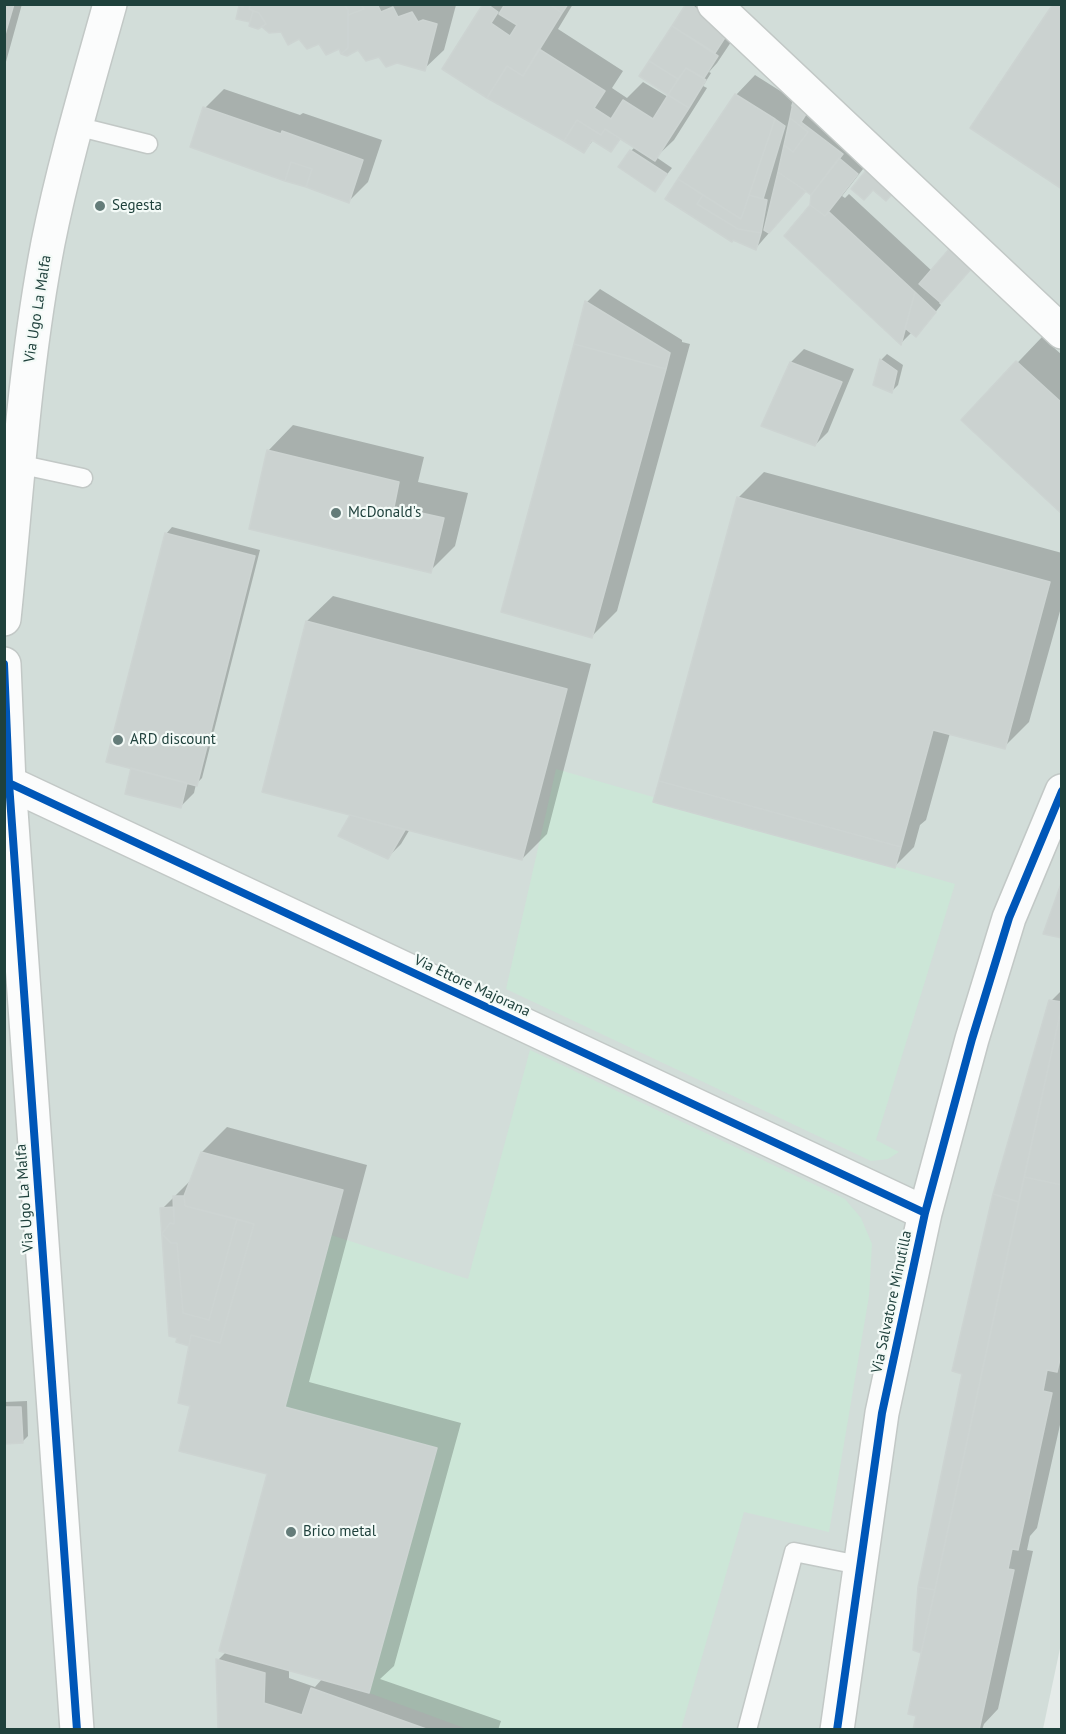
<!DOCTYPE html>
<html>
<head>
<meta charset="utf-8">
<style>
	body { margin:0 }
	#map { position:relative; width:1066px; height:1734px; overflow:hidden; background:#e5ebe9; font-family:"PT Sans",sans-serif }
	canvas { display:block }
	.frame { position:absolute; inset:0; border:6px solid #1f413c; pointer-events:none }
</style>
</head>
<body>
<div id="map">
<canvas width="1066" height="1734"></canvas>
<div class="frame"></div>
</div>
<script>
const ctx = document.querySelector('canvas').getContext('2d');
ctx.lineJoin = 'round';
function fillPath(path, color) { ctx.fillStyle = color; ctx.fill(path, 'evenodd'); }
function stroke(path, color, width, dash) { ctx.strokeStyle = color; ctx.lineWidth = width; ctx.lineCap = dash ? 'butt' : 'round'; ctx.setLineDash(dash || []); ctx.stroke(path); }
function label(font, color, halo, rows, align = 'center') {
  ctx.font = font + ' "PT Sans",sans-serif'; ctx.lineWidth = 4.5; ctx.setLineDash([]); ctx.textBaseline = 'middle'; ctx.strokeStyle = halo; ctx.fillStyle = color; for (const [text, x, y, turn = 0] of rows) {
    ctx.save(); ctx.translate(x, y); ctx.rotate((+turn || 0) * Math.PI / 180); ctx.textAlign = isNaN(turn) ? turn : align; if (halo) ctx.strokeText(text, 0, 0); ctx.fillText(text, 0, 0); ctx.restore();
  }
}
const built = new Path2D(`
	M 5,5 L 1061,5 L 1062,1639 L 1043,1729 L 5,1730 Z`);
const green = new Path2D(`
	M 556,769 L 955,884 L 876,1140 L 899,1152 L 888,1159 L 871,1161 L 506,989 Z
	M 530,1050 L 845,1199 L 861,1218 L 872,1244 L 869,1296 L 829,1532 L 744,1512 L 681,1729 L 467,1729 L 369,1693 L 285,1407 L 331,1235 L 468,1279 Z`);
const shadow = new Path2D(`
	M 4,4 L 22,4 L 4,69 Z
	M 241,4 L 455,4 L 456,5 L 444,50 L 424,69 L 359,48 L 339,47 L 319,42 L 282,30 L 270,21 L 251,21 L 237,18 Z
	M 484,4 L 573,4 L 558,29 L 623,71 L 612,88 L 627,98 L 643,82 L 668,97 L 671,95 L 641,76 L 688,4 L 719,4 L 731,42 L 717,63 L 709,72 L 711,73 L 703,86 L 707,88 L 674,140 L 656,157 L 672,168 L 655,190 L 631,151 L 635,147 L 621,138 L 611,150 L 594,139 L 584,152 L 488,96 Z
	M 755,75 L 793,99 L 791,107 L 807,91 L 870,160 L 842,196 L 845,198 L 849,194 L 932,271 L 954,288 L 939,303 L 941,305 L 922,329 L 912,332 L 901,343 L 811,206 L 813,194 L 806,190 L 756,248 L 667,198 L 736,95 Z
	M 224,89 L 300,115 L 303,113 L 382,140 L 368,182 L 349,201 L 205,108 Z
	M 600,289 L 682,340 L 682,342 L 690,344 L 617,611 L 592,636 L 502,611 L 587,302 Z
	M 1042,337 L 1062,355 L 1062,512 L 963,420 Z
	M 804,349 L 854,369 L 828,432 L 815,445 L 763,425 L 791,362 Z
	M 887,354 L 903,365 L 898,385 L 892,391 L 881,360 Z
	M 293,425 L 424,457 L 418,482 L 468,493 L 455,546 L 430,571 L 268,451 Z
	M 764,472 L 1062,553 L 1062,604 L 1029,722 L 1004,747 L 950,733 L 926,820 L 920,825 L 914,847 L 895,866 L 738,498 Z
	M 172,527 L 260,550 L 202,778 L 196,784 L 194,793 L 181,806 L 133,767 L 166,534 Z
	M 333,596 L 591,664 L 547,834 L 522,859 L 410,829 L 401,844 L 388,857 L 351,816 L 353,814 L 264,791 L 307,621 Z
	M 1062,990 L 1062,1416 L 1037,1528 L 1030,1536 L 1027,1550 L 1033,1551 L 998,1709 L 984,1724 L 982,1730 L 915,1730 L 924,1648 L 921,1651 L 1051,1001 Z
	M 227,1127 L 367,1165 L 309,1382 L 461,1423 L 394,1666 L 380,1679 L 501,1721 L 498,1730 L 263,1730 L 218,1660 L 227,1651 L 269,1473 L 192,1405 L 191,1341 L 162,1209 L 192,1179 L 202,1152 ZM 289,1669 L 323,1678 L 315,1687 L 289,1678 Z
	M 27,1401 L 28,1436 L 22,1442 L 4,1442 L 4,1402 Z`);
const building = new Path2D(`
	M 4,4 L 14,4 L 4,38 Z
	M 243,4 L 251,4 L 249,9 L 253,11 L 250,22 L 236,19 L 239,6 L 243,7 Z
	M 251,4 L 344,4 L 348,10 L 348,48 L 341,54 L 339,49 L 326,55 L 319,44 L 307,49 L 299,39 L 288,45 L 281,32 L 269,33 L 262,27 L 266,24 L 259,13 L 249,9 Z
	M 344,4 L 361,4 L 364,9 L 348,15 L 348,10 Z
	M 361,4 L 377,4 L 381,12 L 393,7 L 398,17 L 412,12 L 418,22 L 423,20 L 437,24 L 425,71 L 397,63 L 386,67 L 379,57 L 366,61 L 358,50 L 347,56 L 341,54 L 348,48 L 348,15 L 364,9 Z
	M 483,4 L 487,4 L 498,12 L 491,23 L 510,36 L 517,25 L 499,14 L 505,4 L 549,4 L 562,13 L 523,76 L 507,66 L 487,98 L 442,69 Z
	M 549,4 L 568,4 L 562,13 Z
	M 686,4 L 691,4 L 726,36 L 715,53 L 672,26 Z
	M 1053,4 L 1062,4 L 1062,189 L 970,128 Z
	M 253,11 L 259,13 L 266,24 L 258,29 L 249,26 Z
	M 672,26 L 718,56 L 704,78 L 686,68 L 678,79 L 649,61 Z
	M 539,49 L 605,91 L 594,108 L 611,119 L 623,100 L 653,119 L 668,95 L 689,108 L 655,161 L 605,129 L 601,135 L 577,120 L 564,141 L 487,98 L 507,66 L 523,76 Z
	M 649,61 L 678,79 L 668,95 L 639,76 Z
	M 686,68 L 706,80 L 689,108 L 668,95 Z
	M 735,94 L 775,119 L 741,219 L 678,179 Z
	M 793,103 L 806,114 L 801,122 L 843,154 L 811,195 L 778,172 L 784,145 L 793,152 L 808,132 L 790,118 Z
	M 203,107 L 281,134 L 282,131 L 363,160 L 349,203 L 306,187 L 312,169 L 291,162 L 285,181 L 190,147 Z
	M 790,118 L 808,132 L 793,152 L 784,145 Z
	M 775,119 L 785,126 L 763,199 L 749,195 Z
	M 577,120 L 601,135 L 605,129 L 620,139 L 611,152 L 592,140 L 584,153 L 564,141 Z
	M 630,150 L 667,174 L 655,192 L 618,167 Z
	M 839,158 L 858,174 L 825,216 L 810,205 L 811,195 Z
	M 291,162 L 312,169 L 306,187 L 285,181 Z
	M 868,168 L 893,193 L 886,201 L 873,190 L 864,200 L 851,189 Z
	M 778,172 L 806,191 L 769,233 L 764,230 Z
	M 678,179 L 703,195 L 697,204 L 738,229 L 761,233 L 756,250 L 733,240 L 732,242 L 665,199 Z
	M 703,195 L 741,219 L 749,195 L 767,200 L 761,233 L 738,229 L 697,204 Z
	M 810,205 L 825,216 L 829,212 L 915,292 L 901,345 L 784,236 Z
	M 951,247 L 972,268 L 941,303 L 919,284 Z
	M 915,292 L 936,312 L 916,337 L 905,328 Z
	M 585,301 L 670,353 L 666,369 L 574,344 Z
	M 574,344 L 666,369 L 592,638 L 501,612 Z
	M 880,359 L 897,371 L 892,393 L 873,385 Z
	M 1016,361 L 1062,403 L 1062,514 L 961,420 Z
	M 790,362 L 842,382 L 815,446 L 761,426 Z
	M 267,450 L 399,482 L 394,507 L 444,518 L 431,573 L 249,529 Z
	M 737,497 L 1050,582 L 1005,749 L 933,730 L 901,847 L 659,781 Z
	M 165,533 L 255,556 L 197,786 L 106,762 Z
	M 306,621 L 567,689 L 522,860 L 262,792 Z
	M 131,768 L 187,783 L 181,808 L 125,794 Z
	M 659,781 L 901,847 L 895,868 L 653,802 Z
	M 350,815 L 405,830 L 388,859 L 338,836 Z
	M 1062,881 L 1062,938 L 1043,934 Z
	M 1049,1000 L 1062,1002 L 1062,1005 L 1019,1202 L 993,1194 Z
	M 1062,1005 L 1062,1185 L 1024,1177 Z
	M 201,1152 L 343,1190 L 285,1407 L 437,1448 L 369,1693 L 219,1651 L 267,1474 L 179,1451 L 190,1406 L 178,1403 L 191,1335 L 220,1343 L 254,1224 L 185,1206 L 184,1196 Z
	M 1024,1177 L 1062,1185 L 1062,1350 L 1057,1372 L 1047,1370 L 1043,1391 L 1052,1393 L 1018,1550 L 1012,1549 L 1008,1569 L 1014,1570 L 979,1730 L 968,1728 L 968,1730 L 913,1730 L 916,1716 L 908,1714 Z
	M 993,1194 L 1019,1202 L 935,1590 L 918,1587 L 962,1374 L 952,1371 Z
	M 173,1196 L 184,1196 L 185,1206 L 237,1219 L 209,1320 L 183,1313 L 177,1243 L 171,1243 L 162,1234 L 170,1223 L 174,1224 Z
	M 174,1207 L 174,1224 L 170,1223 L 162,1234 L 171,1243 L 177,1243 L 183,1313 L 209,1320 L 237,1219 L 254,1224 L 220,1343 L 191,1335 L 189,1346 L 176,1342 L 177,1338 L 169,1336 L 160,1208 Z
	M 4,1407 L 21,1407 L 23,1443 L 4,1444 Z
	M 918,1587 L 935,1590 L 921,1653 L 913,1650 Z
	M 216,1659 L 265,1673 L 264,1703 L 302,1715 L 311,1688 L 429,1730 L 218,1730 Z`);
const service = new Path2D(`
	M 76,126 L 148,144
	M 18,464 L 83,478
	M 747,1730 L 794,1552 L 859,1565`);
const minor = new Path2D(`
	M 714,4 L 1062,332
	M 9,783 L 925,1213
	M 837,1730 L 882,1413 L 925,1213 L 972,1039 L 1009,918 L 1062,791`);
const tertiary = new Path2D(`
	M 4,619 C 17,494 24,367 48,243 C 64,163 88,83 110,4
	M 4,664 L 9,783 L 77,1730`);
const cycleway = new Path2D(`
	M 4,664 L 9,783 L 77,1730
	M 9,783 L 925,1213
	M 837,1730 L 882,1413 L 925,1213 L 972,1039 L 1009,918 L 1062,791`);
const markers = [
	[100,206,6,"#647c79"],
	[336,513,6,"#647c79"],
	[118,740,6,"#647c79"],
	[291,1532,6,"#647c79"]
];
const poiNames = [
	["Segesta",112,206],
	["McDonald's",348,513],
	["ARD discount",130,740],
	["Brico metal",303,1532]
];
const streetNames = [
	["Via Ugo La Malfa",38,309,-81],
	["Via Ettore Majorana",472,986,25],
	["Via Ugo La Malfa",25,1198,-94],
	["Via Salvatore Minutilla",892,1302,-78]
];
fillPath(built, '#d2ddd9');
fillPath(green, '#cce6d7');
fillPath(shadow, '#0003');
fillPath(building, '#cbd2d0');
stroke(building, '#cdd4d2', 1.5);
stroke(service, '#c2c8c6', 21);
stroke(minor, '#c2c8c6', 36);
stroke(tertiary, '#c2c8c6', 36);
stroke(service, '#fbfcfc', 18);
stroke(minor, '#fbfcfc', 33);
stroke(tertiary, '#fbfcfc', 33);
stroke(cycleway, '#0057b8', 8);
for (const [x, y, r, color] of markers) { const dot = new Path2D(); dot.arc(x, y, r, 0, 2 * Math.PI); ctx.fillStyle = color; ctx.fill(dot); stroke(dot, '#f3faf7', 2); }
label('15px', '#1f413c', '#f3faf7', poiNames, 'left');
label('15px', '#1f413c', '#f3faf7', streetNames);
</script>
</body>
</html>
